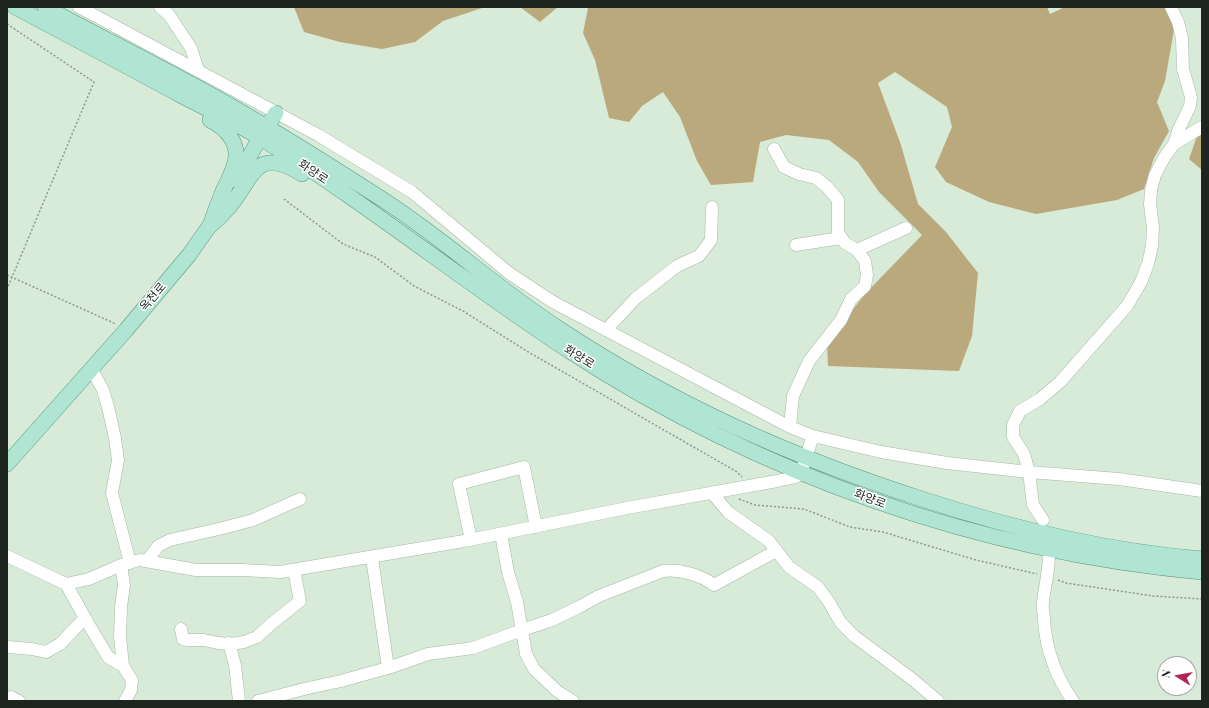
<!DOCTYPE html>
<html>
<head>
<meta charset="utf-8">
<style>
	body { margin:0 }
	#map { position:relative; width:1209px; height:708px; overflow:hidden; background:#d8ebd8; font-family:"Playfair Display",serif }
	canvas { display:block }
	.frame { position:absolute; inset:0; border:8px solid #1e251e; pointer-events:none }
	.north { position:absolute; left:1157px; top:656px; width:40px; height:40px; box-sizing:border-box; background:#fff; border:1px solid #a5a8a5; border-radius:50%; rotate:281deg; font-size:11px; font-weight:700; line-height:16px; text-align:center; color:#1e251e }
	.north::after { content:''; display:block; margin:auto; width:14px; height:18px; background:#b42452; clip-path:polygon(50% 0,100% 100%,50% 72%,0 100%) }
</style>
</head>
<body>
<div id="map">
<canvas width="1209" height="708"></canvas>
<div class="frame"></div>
<div class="north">N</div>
</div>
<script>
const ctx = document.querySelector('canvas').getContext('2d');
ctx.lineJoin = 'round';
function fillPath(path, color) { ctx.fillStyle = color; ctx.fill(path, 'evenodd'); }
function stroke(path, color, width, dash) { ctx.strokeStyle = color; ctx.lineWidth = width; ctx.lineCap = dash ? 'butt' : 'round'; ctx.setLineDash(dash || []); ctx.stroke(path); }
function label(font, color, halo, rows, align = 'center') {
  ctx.font = font + ' "Playfair Display","Noto Sans KR",serif'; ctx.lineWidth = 3; ctx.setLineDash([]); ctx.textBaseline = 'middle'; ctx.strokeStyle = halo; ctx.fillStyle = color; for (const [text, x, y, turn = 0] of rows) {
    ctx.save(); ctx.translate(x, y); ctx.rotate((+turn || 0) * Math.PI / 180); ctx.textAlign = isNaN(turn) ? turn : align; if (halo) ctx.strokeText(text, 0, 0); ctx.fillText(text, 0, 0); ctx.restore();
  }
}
const forest = new Path2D(`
	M 294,7 L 497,7 L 482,8 L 443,21 L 415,42 L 382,49 L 340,42 L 304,32 Z
	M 520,7 L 558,7 L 540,22 Z
	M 587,7 L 1047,7 L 1050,14 L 1065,7 L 1171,7 L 1174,30 L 1165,81 L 1157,102 L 1169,131 L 1154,158 L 1144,189 L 1117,200 L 1036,214 L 989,202 L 946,182 L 935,167 L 952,127 L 947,107 L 895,72 L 878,83 L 901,145 L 918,204 L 946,232 L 978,273 L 972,336 L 959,371 L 828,366 L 827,344 L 864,295 L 922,235 L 879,192 L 858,162 L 829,140 L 786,135 L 760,142 L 753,182 L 711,185 L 697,161 L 680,117 L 663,92 L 642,106 L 629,122 L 609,118 L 595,60 L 583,33 L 588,8 Z
	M 1202,131 L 1202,170 L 1189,159 L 1198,133 Z`);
const path = new Path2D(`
	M 7,24 L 94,82 L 7,289
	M 284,199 L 343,244 L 375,257 L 414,286 L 463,311 L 530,353 L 737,472 L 742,477
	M 7,275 L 116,324
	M 739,499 L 755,505 L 804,509 L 850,527 L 883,532 L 976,560 L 1037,574
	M 1058,580 L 1066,583 L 1153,596 L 1202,599`);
const minor = new Path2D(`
	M 79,7 L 318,135 L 412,192 L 509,273 L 553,302 L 790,427 L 813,436 L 881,452 L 947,463 L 1029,472 L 1119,479 L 1202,491
	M 160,7 L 169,15 L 191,48 L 198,70
	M 1171,7 L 1178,22 L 1182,38 L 1183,69 L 1191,97 L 1190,106 L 1178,131 L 1174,144
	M 774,149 L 784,167 L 799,174 L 816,178 L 827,187 L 838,200 L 838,233 L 845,243 L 857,250 L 865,261 L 867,275 L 865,286 L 851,299 L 841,320 L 809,361 L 793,396 L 790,427
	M 796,245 L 841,238
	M 857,250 L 906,228
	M 606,330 L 636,298 L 677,266 L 699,256 L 711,240 L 712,207
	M 91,368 L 103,390 L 108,407 L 115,438 L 118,460 L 112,493 L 130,563
	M 712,493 L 728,512 L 769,541 L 789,567 L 818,587 L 829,602 L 841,623 L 854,636 L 912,679 L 938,701
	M 1043,520 L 1033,505 L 1029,472 L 1024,454 L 1013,437 L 1013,425 L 1020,411 L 1040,399 L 1060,382 L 1127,306 L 1141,282 L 1148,264 L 1152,246 L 1153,228 L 1150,204 L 1151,190 L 1155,175 L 1164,158 L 1174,144 L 1202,127
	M 501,534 L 508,572 L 517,602 L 526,654 L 534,669 L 557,691 L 573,701
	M 471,540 L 459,484 L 524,467 L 536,527
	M 7,556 L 66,584 L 89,625 L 108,657 L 123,666 L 132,680 L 131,690 L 125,701
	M 372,558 L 388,668
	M 1049,558 C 1048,574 1045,586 1043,602 C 1042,607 1044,614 1044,620 C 1046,650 1056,677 1073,701
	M 147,561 L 158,546 L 170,540 L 223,528 L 253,520 L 300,499
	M 121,565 L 124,585 L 121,607 L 120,636 L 123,666
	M 66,584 L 89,579 L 121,565 L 140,560 L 196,570 L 242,570 L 280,572 L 464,541 L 627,508 L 777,481 L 796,477 L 801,472 L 813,436
	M 181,629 L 183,639 L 188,640 L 204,640 L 218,643 L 231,644 L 244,642 L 257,637 L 271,624 L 300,601 L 294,570
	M 229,643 L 235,665 L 239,701
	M 7,647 L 32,649 L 46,652 L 60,644 L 85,618
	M 11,697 L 19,701
	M 258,701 L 308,688 L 341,681 L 391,667 L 428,654 L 473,648 L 522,630 L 552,620 L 579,607 L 599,596 L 663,571 C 680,569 701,575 714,585 L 776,551`);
const major = new Path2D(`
	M 15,7 C 70,36 125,65 180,95 C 207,109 236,123 262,139 C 369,204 466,284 571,352 C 759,474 978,552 1202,572
	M 45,7 C 106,40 169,71 229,105 C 282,135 334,168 385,201 C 445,240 498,289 558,328 C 673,404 791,457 922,499 C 1014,529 1106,551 1202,559
	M 210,120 C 226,128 240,143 235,162 C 233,172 227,182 223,191 C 218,203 214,214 210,226 C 217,220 224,213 230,206 C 254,177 255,145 302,174
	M 237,180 L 260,137 L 276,113
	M 7,464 L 126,330 L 189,255 L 215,218`);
const streetNames = [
	["화양로",313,172,34],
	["옥천로",153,297,-50],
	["화양로",579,357,32],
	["화양로",870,499,21]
];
fillPath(forest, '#baa97c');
stroke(minor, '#a5b7a5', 13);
stroke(major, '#5b9682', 16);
stroke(path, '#8b998b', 1.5, [2, 2]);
stroke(minor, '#fff', 12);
stroke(major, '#b0e5d4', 15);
label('12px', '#1e251e', '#fff', streetNames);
</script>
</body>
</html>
